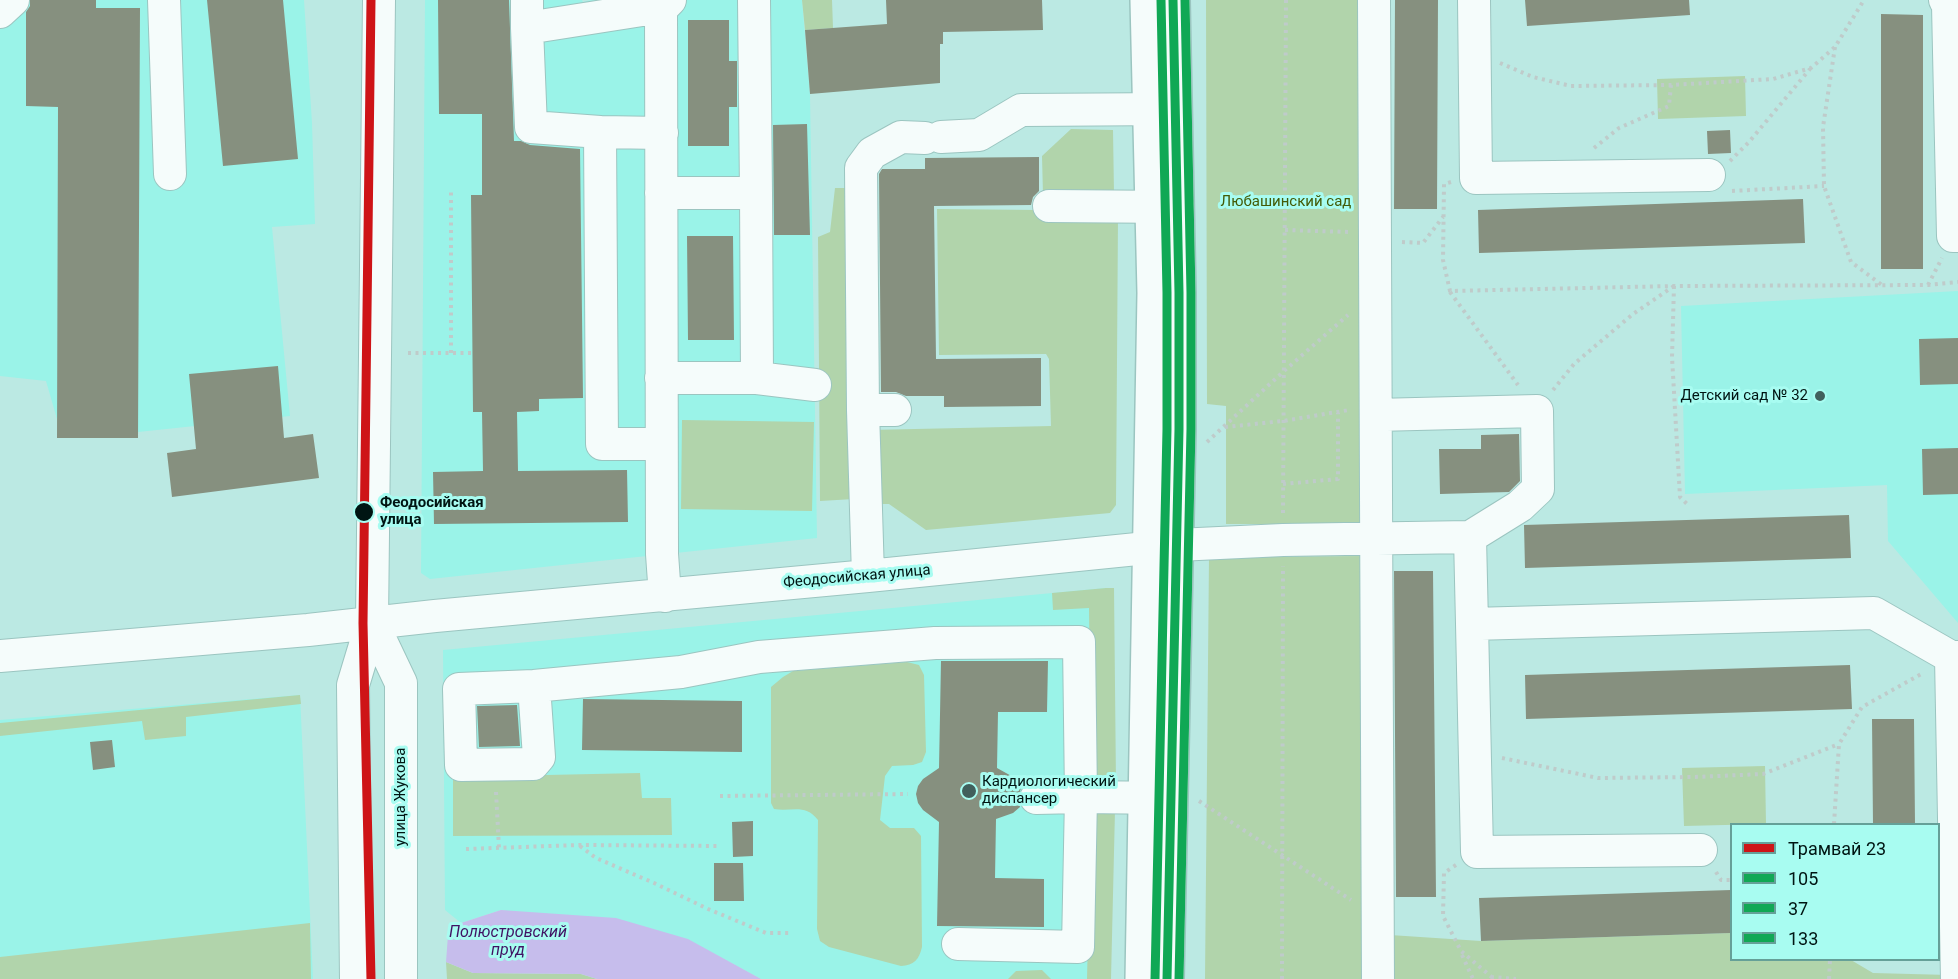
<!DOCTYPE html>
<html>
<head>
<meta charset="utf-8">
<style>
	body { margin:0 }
	#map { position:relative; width:1958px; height:979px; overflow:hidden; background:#bbe9e3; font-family:Roboto,sans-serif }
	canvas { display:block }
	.legend { position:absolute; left:1730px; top:823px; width:210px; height:138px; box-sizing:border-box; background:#a8fcf1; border:2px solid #65a098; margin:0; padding:8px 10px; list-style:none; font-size:18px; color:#001513 }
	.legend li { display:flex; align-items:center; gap:12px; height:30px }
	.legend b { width:30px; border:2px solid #65a098 }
</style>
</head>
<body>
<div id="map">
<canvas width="1958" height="979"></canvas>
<ul class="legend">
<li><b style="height:8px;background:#ce1417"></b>Трамвай 23</li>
<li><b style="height:8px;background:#10a855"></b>105</li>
<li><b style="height:8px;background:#10a855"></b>37</li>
<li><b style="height:8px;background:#10a855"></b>133</li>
</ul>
</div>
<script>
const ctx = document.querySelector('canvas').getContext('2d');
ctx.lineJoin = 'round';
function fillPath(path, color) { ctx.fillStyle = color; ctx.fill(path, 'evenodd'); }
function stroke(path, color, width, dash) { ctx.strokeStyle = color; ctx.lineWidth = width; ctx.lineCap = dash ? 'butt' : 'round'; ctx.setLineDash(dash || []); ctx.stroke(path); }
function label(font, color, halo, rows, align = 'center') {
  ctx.font = font + ' Roboto,sans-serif'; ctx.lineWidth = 6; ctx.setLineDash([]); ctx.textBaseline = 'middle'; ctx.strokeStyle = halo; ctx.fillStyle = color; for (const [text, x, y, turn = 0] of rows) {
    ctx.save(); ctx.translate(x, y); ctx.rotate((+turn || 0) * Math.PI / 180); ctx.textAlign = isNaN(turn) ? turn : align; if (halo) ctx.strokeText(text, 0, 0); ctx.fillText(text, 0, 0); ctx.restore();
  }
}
const built = new Path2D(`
	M 0,0 L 304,0 L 312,123 L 315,224 L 272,227 L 290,416 L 138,432 L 138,438 L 57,438 L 57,419 L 46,381 L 0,376 Z
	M 425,0 L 582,0 L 583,2 L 591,0 L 802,0 L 810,94 L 817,538 L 430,579 L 421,573 Z
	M 1958,291 L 1958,623 L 1888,541 L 1887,485 L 1685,494 L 1681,306 Z
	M 1106,588 L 1101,979 L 761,979 L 688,940 L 501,910 L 461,923 L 445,910 L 443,650 Z
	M 300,695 L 313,979 L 0,979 L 0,720 Z`);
const green = new Path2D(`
	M 802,0 L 832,0 L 833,28 L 805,30 Z
	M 1206,0 L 1366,0 L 1366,524 L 1226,524 L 1226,406 L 1207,404 Z
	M 1745,76 L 1746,116 L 1658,119 L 1657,79 Z
	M 1071,129 L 1113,130 L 1114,194 L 1043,195 L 1042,156 Z
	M 835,188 L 850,188 L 854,499 L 820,501 L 818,237 L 830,232 Z
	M 937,209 L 1039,210 L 1118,217 L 1116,505 L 1110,513 L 926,530 L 889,504 L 874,504 L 870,430 L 1051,426 L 1049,359 L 1046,354 L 939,355 Z
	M 682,420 L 814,422 L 812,511 L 681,509 Z
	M 1367,556 L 1368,979 L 1205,979 L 1209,557 Z
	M 1106,588 L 1114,588 L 1116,784 L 1091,782 L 1089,608 L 1053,610 L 1052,593 Z
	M 907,662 L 919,665 L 924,675 L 926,752 L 922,762 L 913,765 L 892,766 L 885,776 L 880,820 L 890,828 L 914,828 L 921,836 L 922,947 C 919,960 914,965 901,966 L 829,947 L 820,941 L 817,929 L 818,820 C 805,803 792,812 774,809 L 771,803 L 771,687 L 783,677 L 793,671 Z
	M 300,695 L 301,704 L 186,717 L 186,736 L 145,740 L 142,721 L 0,736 L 0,723 Z
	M 1765,766 L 1766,824 L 1684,826 L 1682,768 Z
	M 640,773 L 642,798 L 671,798 L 672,835 L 453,836 L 453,777 Z
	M 1091,809 L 1115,810 L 1111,979 L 1087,979 Z
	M 310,923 L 311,979 L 0,979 L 0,957 Z
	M 1731,933 L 1732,960 L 1851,960 L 1873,973 L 1949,975 L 1949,979 L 1391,979 L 1390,935 L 1481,941 Z
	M 446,962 L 473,973 L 581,974 L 597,979 L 447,979 Z
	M 1042,970 L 1051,979 L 1008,979 L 1016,971 Z`);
const water = new Path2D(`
	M 501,910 L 616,918 L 688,939 L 761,979 L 597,979 L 581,974 L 473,973 L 446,962 L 448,935 L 461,923 Z`);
const building = new Path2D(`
	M 30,0 L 96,0 L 96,8 L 140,8 L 138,438 L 57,438 L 58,107 L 26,106 L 26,12 L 30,6 Z
	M 207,0 L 283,0 L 298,159 L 223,166 Z
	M 438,0 L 509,0 L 514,141 L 521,141 L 530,145 L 580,149 L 583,398 L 539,399 L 539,411 L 517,412 L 518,471 L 627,470 L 628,522 L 434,524 L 433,472 L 483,471 L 482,412 L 473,412 L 471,195 L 482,195 L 482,114 L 439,114 Z
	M 886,0 L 1042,0 L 1043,30 L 943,32 L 943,44 L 940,44 L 940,83 L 810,94 L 805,30 L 887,24 Z
	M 1395,0 L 1438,0 L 1437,209 L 1394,209 Z
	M 1525,0 L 1689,0 L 1690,15 L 1527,26 Z
	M 1881,14 L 1923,15 L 1923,269 L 1881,269 Z
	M 688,20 L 729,20 L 729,61 L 737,61 L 737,107 L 729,107 L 729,146 L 688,146 Z
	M 807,124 L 810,235 L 774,235 L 773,125 Z
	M 1730,130 L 1731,153 L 1708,154 L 1707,131 Z
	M 1039,157 L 1039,191 L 1033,197 L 1031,205 L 934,206 L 936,359 L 1041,358 L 1041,406 L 944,407 L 944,396 L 906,396 L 896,392 L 881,392 L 879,174 L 882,169 L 925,169 L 925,158 Z
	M 1803,199 L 1805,243 L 1479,253 L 1478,210 Z
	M 687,236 L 733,236 L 734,340 L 688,340 Z
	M 1958,338 L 1958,384 L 1920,385 L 1919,339 Z
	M 278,366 L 284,438 L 313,434 L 319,478 L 172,497 L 167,453 L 196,449 L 189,374 Z
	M 1519,434 L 1520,481 L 1509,492 L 1440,494 L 1439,449 L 1481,449 L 1481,435 Z
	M 1958,448 L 1958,494 L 1923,495 L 1922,449 Z
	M 1849,515 L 1851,558 L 1525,568 L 1524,525 Z
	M 1394,571 L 1433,571 L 1436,897 L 1396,897 Z
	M 941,661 L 1048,661 L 1047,712 L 998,712 L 997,768 L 1015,778 L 1021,788 L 1018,798 L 1020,807 L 1013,813 L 996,819 L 995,878 L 1044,879 L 1044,927 L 937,926 L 939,822 L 923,810 L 918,803 L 916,794 L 918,786 L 923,779 L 939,768 Z
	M 1850,665 L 1852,709 L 1526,719 L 1525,675 Z
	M 583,699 L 742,701 L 742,752 L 582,750 Z
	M 517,705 L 520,746 L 479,747 L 477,706 Z
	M 1872,719 L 1914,719 L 1915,825 L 1873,825 Z
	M 112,740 L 115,767 L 93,770 L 90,742 Z
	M 753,821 L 753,856 L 733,857 L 732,822 Z
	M 714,863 L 743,863 L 744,901 L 714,901 Z
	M 1731,890 L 1731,933 L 1481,941 L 1479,898 Z`);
const path = new Path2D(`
	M 1835,47 L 1823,127 L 1824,186 L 1851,262 L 1882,285
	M 1500,63 L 1533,77 L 1571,86 L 1671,85 L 1773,79 L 1811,68 L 1835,47 L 1864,0
	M 1594,148 L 1619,128 L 1669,106 L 1671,85
	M 1730,161 L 1749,142 L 1810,69
	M 1451,182 L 1444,184 L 1443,260 L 1450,291 L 1674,286 L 1928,285 L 1958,282
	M 1732,191 L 1824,186
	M 1285,230 L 1350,232
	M 1402,242 L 1423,243 L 1443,217
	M 1928,285 L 1942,258
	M 1674,286 L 1672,357 L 1680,497 L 1687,504
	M 1450,292 L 1518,385
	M 408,353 L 472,353
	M 451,353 L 451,189
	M 1553,390 L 1574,364 L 1633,314 L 1674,286
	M 1225,427 L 1283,421 L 1349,410
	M 1207,442 L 1284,371 L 1348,315
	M 1283,484 L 1338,479 L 1338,413
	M 1283,513 L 1286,0
	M 1502,758 L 1598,778 L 1695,777 L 1763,774 L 1839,744
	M 496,792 L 499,848
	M 720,796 L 908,794
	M 1199,801 L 1351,900
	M 1834,824 L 1839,744 L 1862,707 L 1923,673
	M 580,846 L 596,858 L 654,883 L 708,909 L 766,933 L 792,933
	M 466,849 L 579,845 L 720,846
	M 1456,865 L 1444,873 L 1443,916 L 1461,951 L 1494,979
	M 1716,872 L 1721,880 L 1732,880
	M 1462,955 L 1473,979
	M 1491,977 L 1516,979
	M 1282,979 L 1283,566
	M 1829,979 L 1830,960`);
const minor = new Path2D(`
	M 164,0 L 170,174
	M 527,0 L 527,28
	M 754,0 L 756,193
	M 1374,0 L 1378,979
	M 1474,0 L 1476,178 L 1709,175
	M 1945,0 L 1948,5 L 1953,236 L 1958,236
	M 0,12 L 13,0
	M 600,132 L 531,127 L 527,28 L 642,10 L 661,9
	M 941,137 L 979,135 L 1021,110 L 1175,109
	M 661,193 L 756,193 L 757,378
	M 1049,206 L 1178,207
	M 661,378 L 757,378 L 815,385
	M 863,410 L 895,410
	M 661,444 L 602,444 L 600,132 L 662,133
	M 1470,537 L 1472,624 L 1874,613 L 1951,657 L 1958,657
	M 868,576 L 863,410 L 861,168 L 872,153 L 901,137 L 925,138
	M 665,596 L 662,554 L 661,9 L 670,0
	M 372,622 L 401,683 L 401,979
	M 1472,624 L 1477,852 L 1701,850
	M 0,656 L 308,630 L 435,616 L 868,576 L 1177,545 L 1283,540 L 1470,537 L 1520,506 L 1538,489 L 1537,411 L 1376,415
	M 1951,657 L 1957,979
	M 534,686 L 539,757 L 533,764 L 461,765 L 459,689 L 534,686 L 681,672 L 759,657 L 935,643 L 1079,642 L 1081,797 L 1170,798
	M 958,944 L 1078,947 L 1081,797 L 1036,798
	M 356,979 L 353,685 L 372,622 L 379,0`);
const major = new Path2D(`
	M 1142,979 L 1154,293 L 1147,0
	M 1167,979 L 1179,429 L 1179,293 L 1173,0`);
const bus1 = new Path2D(`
	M 1167,979 L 1179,429 L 1179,293 L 1173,0`);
const bus2 = new Path2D(`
	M 1179,979 L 1191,429 L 1191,293 L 1185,0`);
const bus3 = new Path2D(`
	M 1155,979 L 1167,429 L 1167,293 L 1161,0`);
const tram1 = new Path2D(`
	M 371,0 L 363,623 L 371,979`);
const markers = [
	[1820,396,6,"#415f5c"],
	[364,512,10,"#001513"],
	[969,791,8,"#415f5c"]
];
const parkNames = [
	["Любашинский сад",1286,202]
];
const poiNames = [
	["Детский сад № 32",1808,396],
	["Кардиологический",982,782,"left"],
	["диспансер",982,799,"left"]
];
const stopNames = [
	["Феодосийская",380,503],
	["улица",380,520]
];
const streetNames = [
	["Феодосийская улица",857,577,-5],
	["улица Жукова",401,797,-90]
];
const waterNames = [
	["Полюстровский",508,933],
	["пруд",508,951]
];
fillPath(built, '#9af3e8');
fillPath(green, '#b1d4ab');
fillPath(water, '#c6bdec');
fillPath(building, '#86907f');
stroke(minor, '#9bc5c0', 34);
stroke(major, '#9bc5c0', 36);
stroke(path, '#bfcbca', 4, [3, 4.5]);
stroke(minor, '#f5fcfb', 32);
stroke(major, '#f5fcfb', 33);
stroke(bus1, '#10a855', 9);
stroke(bus2, '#10a855', 9);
stroke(bus3, '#10a855', 9);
stroke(tram1, '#ce1417', 9);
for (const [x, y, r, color] of markers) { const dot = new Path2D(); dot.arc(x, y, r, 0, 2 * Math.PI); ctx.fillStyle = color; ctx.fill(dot); stroke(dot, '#a8fcf1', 2); }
label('15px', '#435b07', '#a8fcf1', parkNames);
label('15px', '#001513', '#a8fcf1', poiNames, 'right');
label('bold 15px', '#001513', '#a8fcf1', stopNames, 'left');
label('15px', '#001513', '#a8fcf1', streetNames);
label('italic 16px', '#401263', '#a8fcf1', waterNames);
</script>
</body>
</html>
